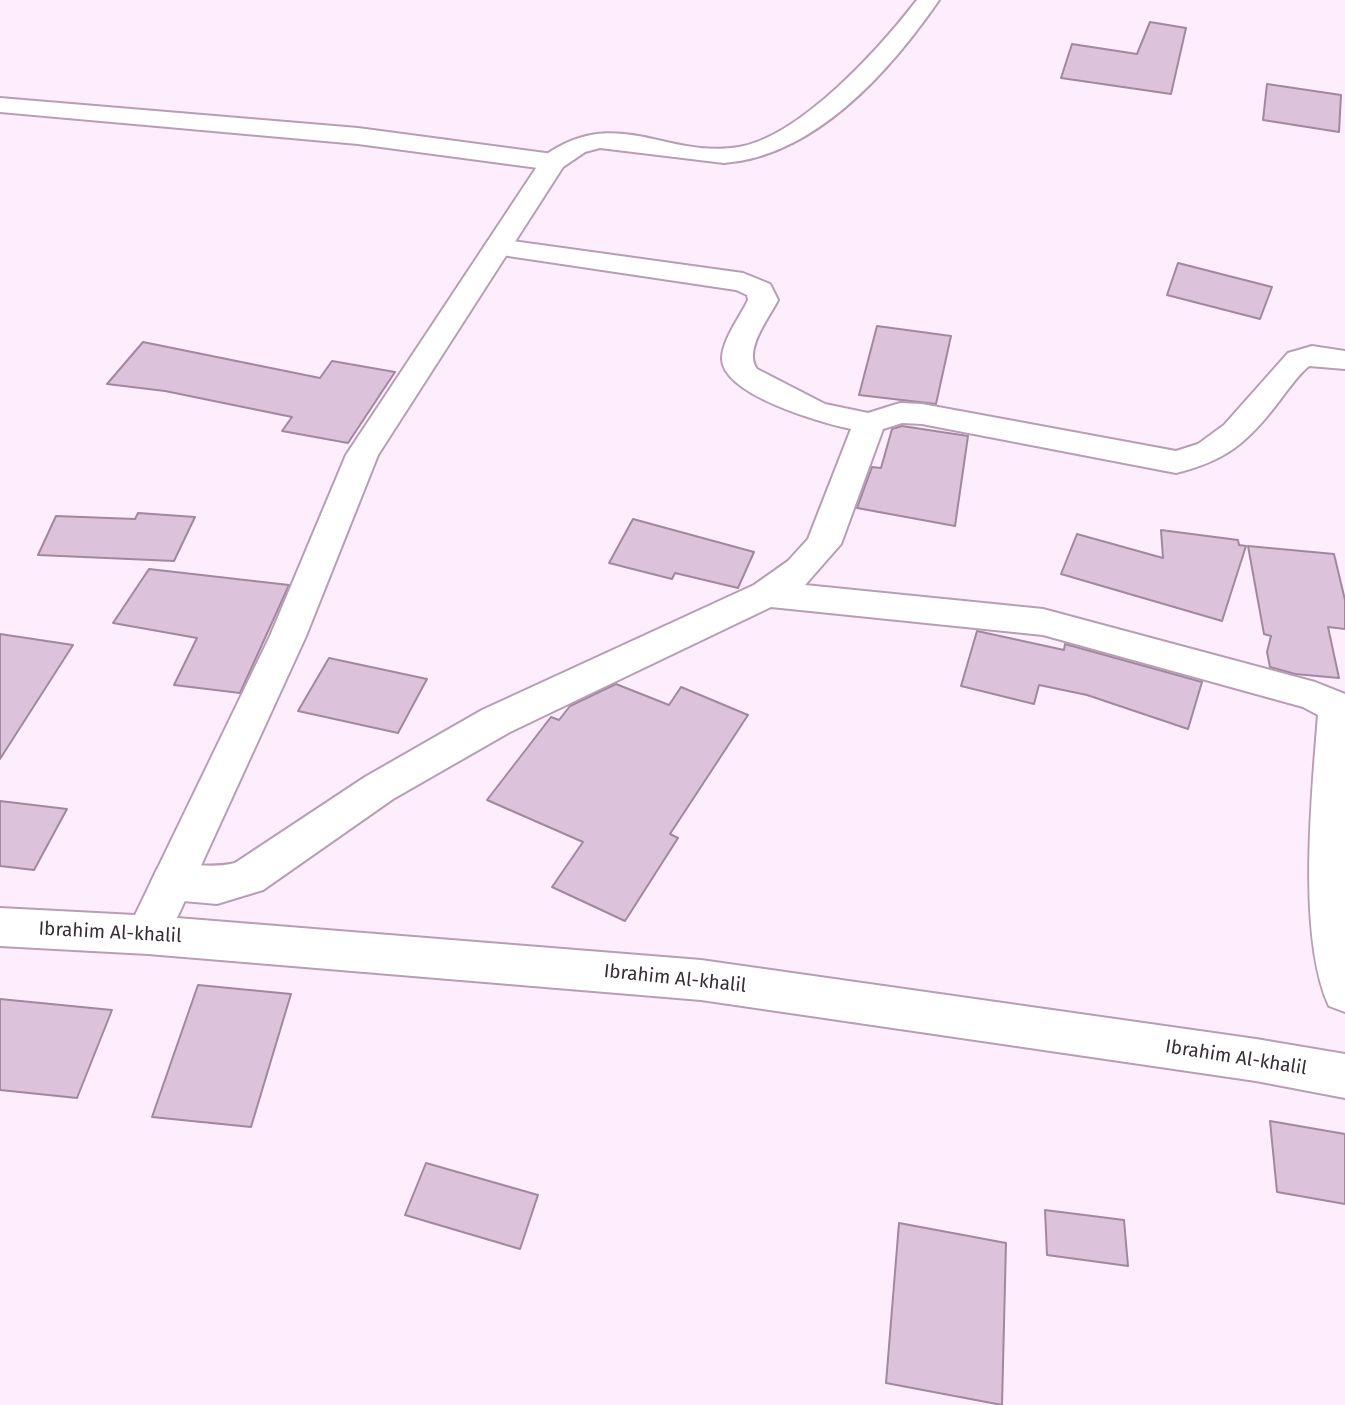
<!DOCTYPE html>
<html>
<head>
<meta charset="utf-8">
<style>
	body { margin:0 }
	canvas { display:block; background:#feedfc }
</style>
</head>
<body>
<canvas width="1345" height="1405"></canvas>
<script>
const ctx = document.querySelector('canvas').getContext('2d');
ctx.lineJoin = 'round';
function fillPath(path, color) { ctx.fillStyle = color; ctx.fill(path, 'evenodd'); }
function stroke(path, color, width, dash) { ctx.strokeStyle = color; ctx.lineWidth = width; ctx.lineCap = dash ? 'butt' : 'round'; ctx.setLineDash(dash || []); ctx.stroke(path); }
function label(font, color, halo, rows, align = 'center') {
  ctx.font = font + ' "Fira Sans",sans-serif'; ctx.lineWidth = 5; ctx.setLineDash([]); ctx.textBaseline = 'middle'; ctx.strokeStyle = halo; ctx.fillStyle = color; for (const [text, x, y, turn = 0] of rows) {
    ctx.save(); ctx.translate(x, y); ctx.rotate((+turn || 0) * Math.PI / 180); ctx.textAlign = isNaN(turn) ? turn : align; if (halo) ctx.strokeText(text, 0, 0); ctx.fillText(text, 0, 0); ctx.restore();
  }
}
const building = new Path2D(`
	M 1150,22 L 1186,28 L 1171,94 L 1061,78 L 1072,44 L 1137,54 Z
	M 1267,84 L 1341,95 L 1339,132 L 1263,120 Z
	M 1178,263 L 1272,287 L 1260,319 L 1167,295 Z
	M 877,326 L 951,336 L 936,404 L 859,395 Z
	M 143,342 L 320,378 L 332,361 L 395,372 L 348,443 L 282,431 L 292,417 L 165,391 L 107,384 Z
	M 902,426 L 968,436 L 955,526 L 857,508 L 872,467 L 881,468 L 892,429 Z
	M 138,513 L 195,517 L 174,561 L 38,555 L 56,516 L 135,519 Z
	M 633,519 L 754,552 L 738,588 L 675,573 L 672,579 L 609,563 Z
	M 1161,530 L 1238,540 L 1239,545 L 1246,546 L 1222,621 L 1061,574 L 1077,534 L 1163,558 Z
	M 1248,546 L 1334,554 L 1345,600 L 1345,629 L 1328,627 L 1339,678 L 1295,674 L 1270,667 L 1267,652 L 1271,636 L 1264,634 Z
	M 149,569 L 289,585 L 240,693 L 174,685 L 197,638 L 113,623 Z
	M 977,631 L 1064,650 L 1065,644 L 1202,682 L 1188,729 L 1087,695 L 1039,685 L 1034,704 L 961,686 Z
	M 0,634 L 73,645 L 0,759 Z
	M 329,658 L 427,679 L 398,733 L 298,711 Z
	M 616,684 L 669,705 L 681,687 L 748,715 L 670,834 L 678,838 L 625,921 L 552,887 L 583,842 L 487,800 L 551,717 L 559,720 L 570,706 Z
	M 0,801 L 67,809 L 34,870 L 0,866 Z
	M 198,985 L 291,994 L 251,1127 L 152,1117 Z
	M 0,999 L 112,1010 L 77,1098 L 0,1090 Z
	M 1270,1121 L 1345,1134 L 1345,1204 L 1277,1192 Z
	M 426,1163 L 538,1195 L 520,1249 L 405,1215 Z
	M 1045,1210 L 1124,1220 L 1128,1266 L 1047,1255 Z
	M 899,1223 L 1006,1243 L 1002,1405 L 886,1383 Z`);
const street = new Path2D(`
	M 0,98 L 358,128 L 553,154 L 562,156 L 566,162 L 562,168 L 553,170 L 358,144 L 0,112 Z
	M 498,239 L 743,273 L 770,284 L 778,300 C 769,318 743,350 757,369 L 825,404 L 868,413 L 900,403 L 922,404 L 1176,451 L 1198,444 L 1224,425 L 1288,353 L 1312,346 L 1345,351 L 1345,369 L 1309,366 C 1297,376 1287,391 1277,404 C 1247,443 1225,461 1176,473 L 922,424 L 902,423 L 883,429 L 841,544 L 805,585 L 1043,609 L 1315,682 L 1345,694 L 1345,1012 L 1329,1006 C 1297,937 1312,792 1318,715 L 1303,707 L 1043,635 L 771,607 L 510,732 L 393,799 L 263,890 L 217,904 L 172,900 L 157,895 L 151,882 L 157,869 C 183,860 209,870 235,863 L 365,777 L 482,710 L 754,585 L 788,561 L 808,539 L 851,429 C 822,423 723,395 722,359 C 722,340 740,317 748,300 L 747,295 L 736,290 L 488,253 L 484,247 L 488,241 Z`);
const secondary = new Path2D(`
	M 917,0 L 939,0 C 890,71 815,156 724,163 L 600,148 L 585,152 L 563,167 L 378,455 L 306,636 L 177,918 L 701,960 L 1256,1039 L 1345,1054 L 1345,1098 L 1256,1081 L 701,1000 L 148,954 L 0,946 L 0,908 L 135,915 L 270,636 L 346,455 L 544,156 C 617,104 665,159 739,147 C 801,136 880,48 917,0 Z`);
const streetNames = [
	["Ibrahim Al-khalil",110,933,3],
	["Ibrahim Al-khalil",675,979,6],
	["Ibrahim Al-khalil",1236,1058,9]
];
fillPath(building, '#dcc2da');
stroke(building, '#a1889f', 2);
stroke(street, '#b79eb5', 4);
stroke(secondary, '#b79eb5', 4);
fillPath(street, '#fff');
fillPath(secondary, '#fff');
label('19px', '#372d36', '#fff', streetNames);
</script>
</body>
</html>
